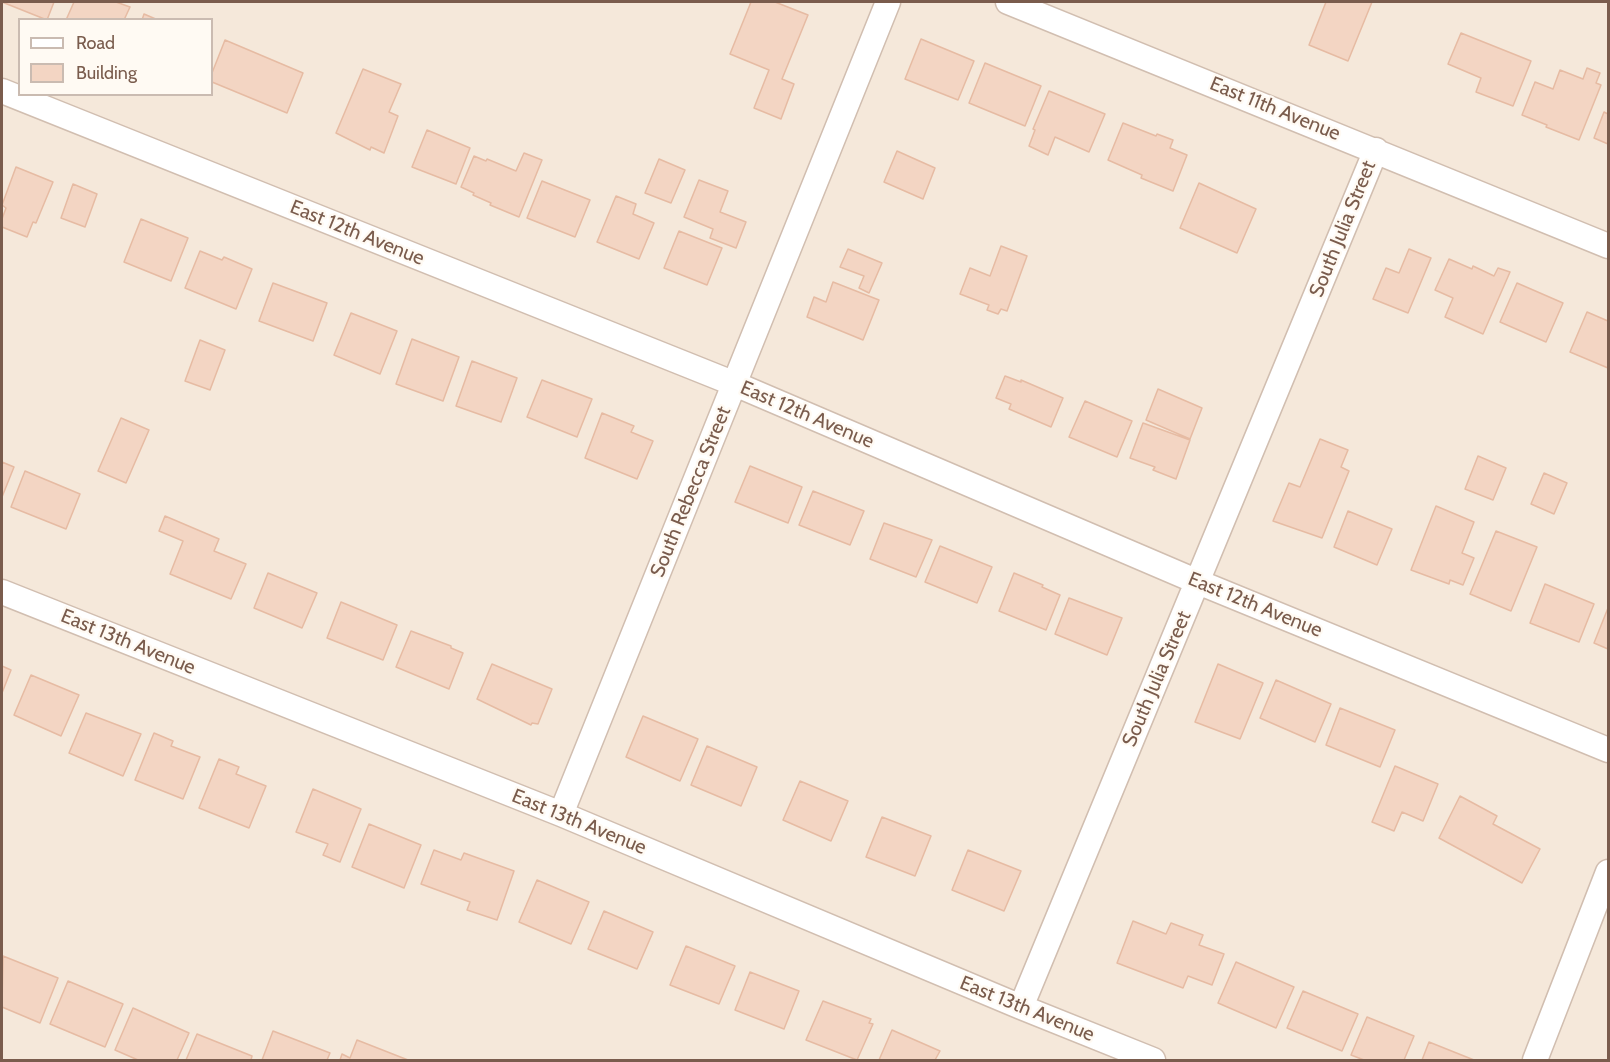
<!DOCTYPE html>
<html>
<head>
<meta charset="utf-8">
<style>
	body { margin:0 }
	#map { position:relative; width:1610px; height:1062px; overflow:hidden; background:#fdf6ec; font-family:Cabin,sans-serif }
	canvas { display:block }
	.frame { position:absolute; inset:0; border:3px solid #7a5c4d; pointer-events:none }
	.legend { position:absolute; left:18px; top:18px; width:195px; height:78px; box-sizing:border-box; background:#fffaf3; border:2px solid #cabbb1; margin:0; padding:8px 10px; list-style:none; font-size:18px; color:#7a5c4d }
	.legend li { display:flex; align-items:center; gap:12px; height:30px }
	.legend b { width:30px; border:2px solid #cabbb1 }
</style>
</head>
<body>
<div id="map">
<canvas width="1610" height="1062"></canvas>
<div class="frame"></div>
<ul class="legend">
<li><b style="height:8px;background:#fff"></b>Road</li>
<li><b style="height:16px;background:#f3d5c3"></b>Building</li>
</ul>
</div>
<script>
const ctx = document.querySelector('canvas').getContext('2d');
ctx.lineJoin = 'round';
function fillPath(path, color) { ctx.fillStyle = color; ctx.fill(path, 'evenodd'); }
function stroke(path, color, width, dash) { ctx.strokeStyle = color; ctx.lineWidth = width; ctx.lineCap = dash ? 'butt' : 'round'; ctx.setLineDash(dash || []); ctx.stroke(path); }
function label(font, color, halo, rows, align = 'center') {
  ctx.font = font + ' Cabin,sans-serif'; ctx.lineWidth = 4.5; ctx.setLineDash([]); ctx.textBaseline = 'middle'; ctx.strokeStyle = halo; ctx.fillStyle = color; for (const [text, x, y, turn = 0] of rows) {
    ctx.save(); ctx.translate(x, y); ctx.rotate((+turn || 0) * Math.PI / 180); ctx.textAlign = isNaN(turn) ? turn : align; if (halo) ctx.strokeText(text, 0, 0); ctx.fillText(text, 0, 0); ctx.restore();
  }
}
const residential = new Path2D(`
	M 2,2 L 1608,2 L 1608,1060 L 2,1060 ZM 20,20 L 212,20 L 212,94 L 20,94 Z`);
const building = new Path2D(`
	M 2,2 L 54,2 L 47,20 Z
	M 74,2 L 116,2 L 130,7 L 124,20 L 66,20 Z
	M 751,2 L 775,2 L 808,15 L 782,79 L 794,84 L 781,119 L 754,108 L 769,70 L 730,54 Z
	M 1326,2 L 1372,2 L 1348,61 L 1309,45 Z
	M 144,14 L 158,20 L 142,20 Z
	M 1461,33 L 1531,61 L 1513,106 L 1476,92 L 1481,78 L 1448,64 Z
	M 921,39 L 974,61 L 958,100 L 905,79 Z
	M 225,40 L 303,73 L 287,113 L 212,82 L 212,73 Z
	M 985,63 L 1041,86 L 1025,126 L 969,103 Z
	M 1587,68 L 1600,73 L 1596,83 L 1601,85 L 1579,140 L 1546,127 L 1547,125 L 1522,115 L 1535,82 L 1553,89 L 1560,70 L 1583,79 Z
	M 363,69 L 401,84 L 389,112 L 398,116 L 384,153 L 371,147 L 370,150 L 336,133 Z
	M 1049,91 L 1105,114 L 1089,152 L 1055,137 L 1048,155 L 1029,146 L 1035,130 L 1033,129 Z
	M 1604,112 L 1608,114 L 1608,144 L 1594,138 Z
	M 1123,123 L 1156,136 L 1157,134 L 1173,140 L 1170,148 L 1187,155 L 1173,191 L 1141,178 L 1142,175 L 1108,160 Z
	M 427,130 L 470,148 L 456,184 L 412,167 Z
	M 897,151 L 935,168 L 923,199 L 884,182 Z
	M 524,153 L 542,160 L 519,217 L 490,205 L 491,203 L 473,195 L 474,193 L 461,187 L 474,156 L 486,161 L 487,159 L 516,171 Z
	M 659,159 L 685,170 L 671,203 L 645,193 Z
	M 16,167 L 53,182 L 36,223 L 33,222 L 27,237 L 2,227 L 2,219 L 6,208 L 2,205 Z
	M 699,180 L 728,191 L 720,212 L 746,222 L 736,248 L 710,238 L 713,229 L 684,217 Z
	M 542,181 L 590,200 L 575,237 L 527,218 Z
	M 1199,183 L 1256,209 L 1237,253 L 1180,228 Z
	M 73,184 L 97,194 L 85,227 L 61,218 Z
	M 616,196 L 636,204 L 633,214 L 654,223 L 639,259 L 597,242 Z
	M 141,219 L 188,238 L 171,281 L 124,262 Z
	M 679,231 L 722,248 L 707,285 L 664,268 Z
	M 1001,246 L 1027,256 L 1007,311 L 1001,309 L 998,314 L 987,310 L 989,305 L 960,294 L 970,268 L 990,276 Z
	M 848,249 L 882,263 L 869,293 L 859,288 L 864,276 L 840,267 Z
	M 1409,249 L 1431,258 L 1408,313 L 1373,299 L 1386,268 L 1399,273 Z
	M 200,251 L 222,260 L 224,257 L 252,269 L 236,309 L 185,288 Z
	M 1449,259 L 1472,269 L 1473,266 L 1494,276 L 1498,268 L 1510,272 L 1483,334 L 1445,317 L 1453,298 L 1435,290 Z
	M 833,282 L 879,300 L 863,340 L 807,317 L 814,297 L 826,302 Z
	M 273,283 L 327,303 L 313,341 L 259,321 Z
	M 1517,283 L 1563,303 L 1546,342 L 1500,322 Z
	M 1587,312 L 1608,321 L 1608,368 L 1570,352 Z
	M 351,313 L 397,331 L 380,374 L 334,355 Z
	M 412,339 L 459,357 L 443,401 L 396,384 Z
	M 200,340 L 225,350 L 210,390 L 185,381 Z
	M 472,361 L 517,378 L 501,422 L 456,406 Z
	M 1005,376 L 1021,382 L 1021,380 L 1063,398 L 1051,427 L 1009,409 L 1011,404 L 996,398 Z
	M 542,380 L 592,399 L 577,437 L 527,417 Z
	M 1158,389 L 1202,408 L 1190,439 L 1146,420 Z
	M 1085,401 L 1132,421 L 1117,457 L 1069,437 Z
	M 602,413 L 634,426 L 631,432 L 653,441 L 637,479 L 585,458 Z
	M 121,418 L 149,430 L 126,483 L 98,471 Z
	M 1143,423 L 1190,440 L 1176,479 L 1153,470 L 1155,467 L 1130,458 Z
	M 1320,439 L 1348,450 L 1341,467 L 1349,471 L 1322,538 L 1273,521 L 1289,483 L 1300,487 Z
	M 1478,456 L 1506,468 L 1493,500 L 1465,489 Z
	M 2,462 L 14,467 L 2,497 Z
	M 750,466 L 802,487 L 788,523 L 735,502 Z
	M 25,471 L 80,494 L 66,529 L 11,507 Z
	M 1544,473 L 1567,483 L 1554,514 L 1531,504 Z
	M 813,491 L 864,511 L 850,545 L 799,525 Z
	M 1436,506 L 1474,522 L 1462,553 L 1474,558 L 1463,585 L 1450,580 L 1449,584 L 1411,570 Z
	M 1348,511 L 1392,529 L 1377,565 L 1334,547 Z
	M 165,516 L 219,539 L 214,551 L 246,564 L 231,599 L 170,574 L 183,541 L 159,531 Z
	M 884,523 L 932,540 L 916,577 L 870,559 Z
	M 1496,531 L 1537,547 L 1511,611 L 1470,594 Z
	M 940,546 L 992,567 L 977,603 L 925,582 Z
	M 268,573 L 317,593 L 302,628 L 254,608 Z
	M 1014,573 L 1043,585 L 1042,587 L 1060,595 L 1046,630 L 999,611 Z
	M 1545,584 L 1594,604 L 1579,642 L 1530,623 Z
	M 1069,598 L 1122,618 L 1107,655 L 1055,634 Z
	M 341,602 L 397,625 L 383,660 L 327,638 Z
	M 1608,608 L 1608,649 L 1594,643 Z
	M 411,631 L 451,646 L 451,648 L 463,653 L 449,689 L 396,667 Z
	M 492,664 L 552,689 L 538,724 L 532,723 L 531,725 L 477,699 Z
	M 1218,664 L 1263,683 L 1240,739 L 1195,722 Z
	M 2,666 L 11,670 L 2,693 Z
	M 31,675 L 79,695 L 61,736 L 14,715 Z
	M 1276,680 L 1331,704 L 1315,742 L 1260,718 Z
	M 1340,708 L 1395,730 L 1380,767 L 1326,745 Z
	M 86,713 L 141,734 L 123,776 L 69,753 Z
	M 643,716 L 698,739 L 680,781 L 626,757 Z
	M 154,733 L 173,741 L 171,746 L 200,757 L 183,799 L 135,780 Z
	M 707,746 L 757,767 L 741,806 L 691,785 Z
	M 219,759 L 239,767 L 236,774 L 266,786 L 249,828 L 199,808 Z
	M 1395,766 L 1438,784 L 1423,821 L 1402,812 L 1394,831 L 1372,822 Z
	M 800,781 L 848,801 L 831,841 L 783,820 Z
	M 313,789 L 361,809 L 340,862 L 323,855 L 328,844 L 296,832 Z
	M 1460,796 L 1497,816 L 1493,824 L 1540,849 L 1522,883 L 1439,838 Z
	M 882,817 L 931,836 L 915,876 L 866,857 Z
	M 369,824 L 421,845 L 404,888 L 352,867 Z
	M 434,850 L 461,860 L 464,853 L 514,871 L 497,920 L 467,910 L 470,902 L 421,884 Z
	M 968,850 L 1021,871 L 1004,911 L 952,890 Z
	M 537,880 L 589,902 L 571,944 L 519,922 Z
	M 604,911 L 653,932 L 637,969 L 588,949 Z
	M 1133,921 L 1166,934 L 1171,923 L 1203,935 L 1199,945 L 1224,954 L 1212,985 L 1188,976 L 1183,988 L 1117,963 Z
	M 686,946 L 735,966 L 719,1004 L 670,985 Z
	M 3,956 L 58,978 L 40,1023 L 2,1007 Z
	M 1236,962 L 1294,987 L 1276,1028 L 1218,1003 Z
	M 750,972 L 799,991 L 784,1029 L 735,1010 Z
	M 68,981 L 123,1004 L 105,1047 L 50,1024 Z
	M 1303,991 L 1358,1014 L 1342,1051 L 1287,1028 Z
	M 823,1001 L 871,1019 L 869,1023 L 873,1024 L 857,1060 L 806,1040 Z
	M 133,1008 L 189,1033 L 177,1060 L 138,1060 L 115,1050 Z
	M 1367,1017 L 1414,1036 L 1404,1060 L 1364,1060 L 1351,1055 Z
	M 892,1030 L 940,1051 L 935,1060 L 879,1060 Z
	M 273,1031 L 330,1053 L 327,1060 L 262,1060 Z
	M 197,1034 L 252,1056 L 251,1060 L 186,1060 Z
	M 357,1040 L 408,1060 L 340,1060 L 342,1054 L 350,1058 Z
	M 1429,1042 L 1474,1060 L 1422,1060 Z`);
const minor = new Path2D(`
	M 1008,2 L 1608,246
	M 2,91 L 735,384 L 1198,582 L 1608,750
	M 2,592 L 561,814 L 1021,1007 L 1153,1060
	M 561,814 L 888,2
	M 1021,1007 L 1376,150
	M 1535,1060 L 1608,872`);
const streetNames = [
	["East 11th Avenue",1275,109,22],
	["South Julia Street",1343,229,-68],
	["East 12th Avenue",357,233,22],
	["East 12th Avenue",807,415,23],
	["South Rebecca Street",691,492,-68],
	["East 12th Avenue",1255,605,22],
	["East 13th Avenue",128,642,22],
	["South Julia Street",1157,679,-67],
	["East 13th Avenue",579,822,22],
	["East 13th Avenue",1027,1009,22]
];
fillPath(residential, '#f5e8da');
fillPath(building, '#f3d5c3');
stroke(building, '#e6bba3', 1.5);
stroke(minor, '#d1beb0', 27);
stroke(minor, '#fff', 24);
label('20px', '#7a5c4d', '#fffaf3', streetNames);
</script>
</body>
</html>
